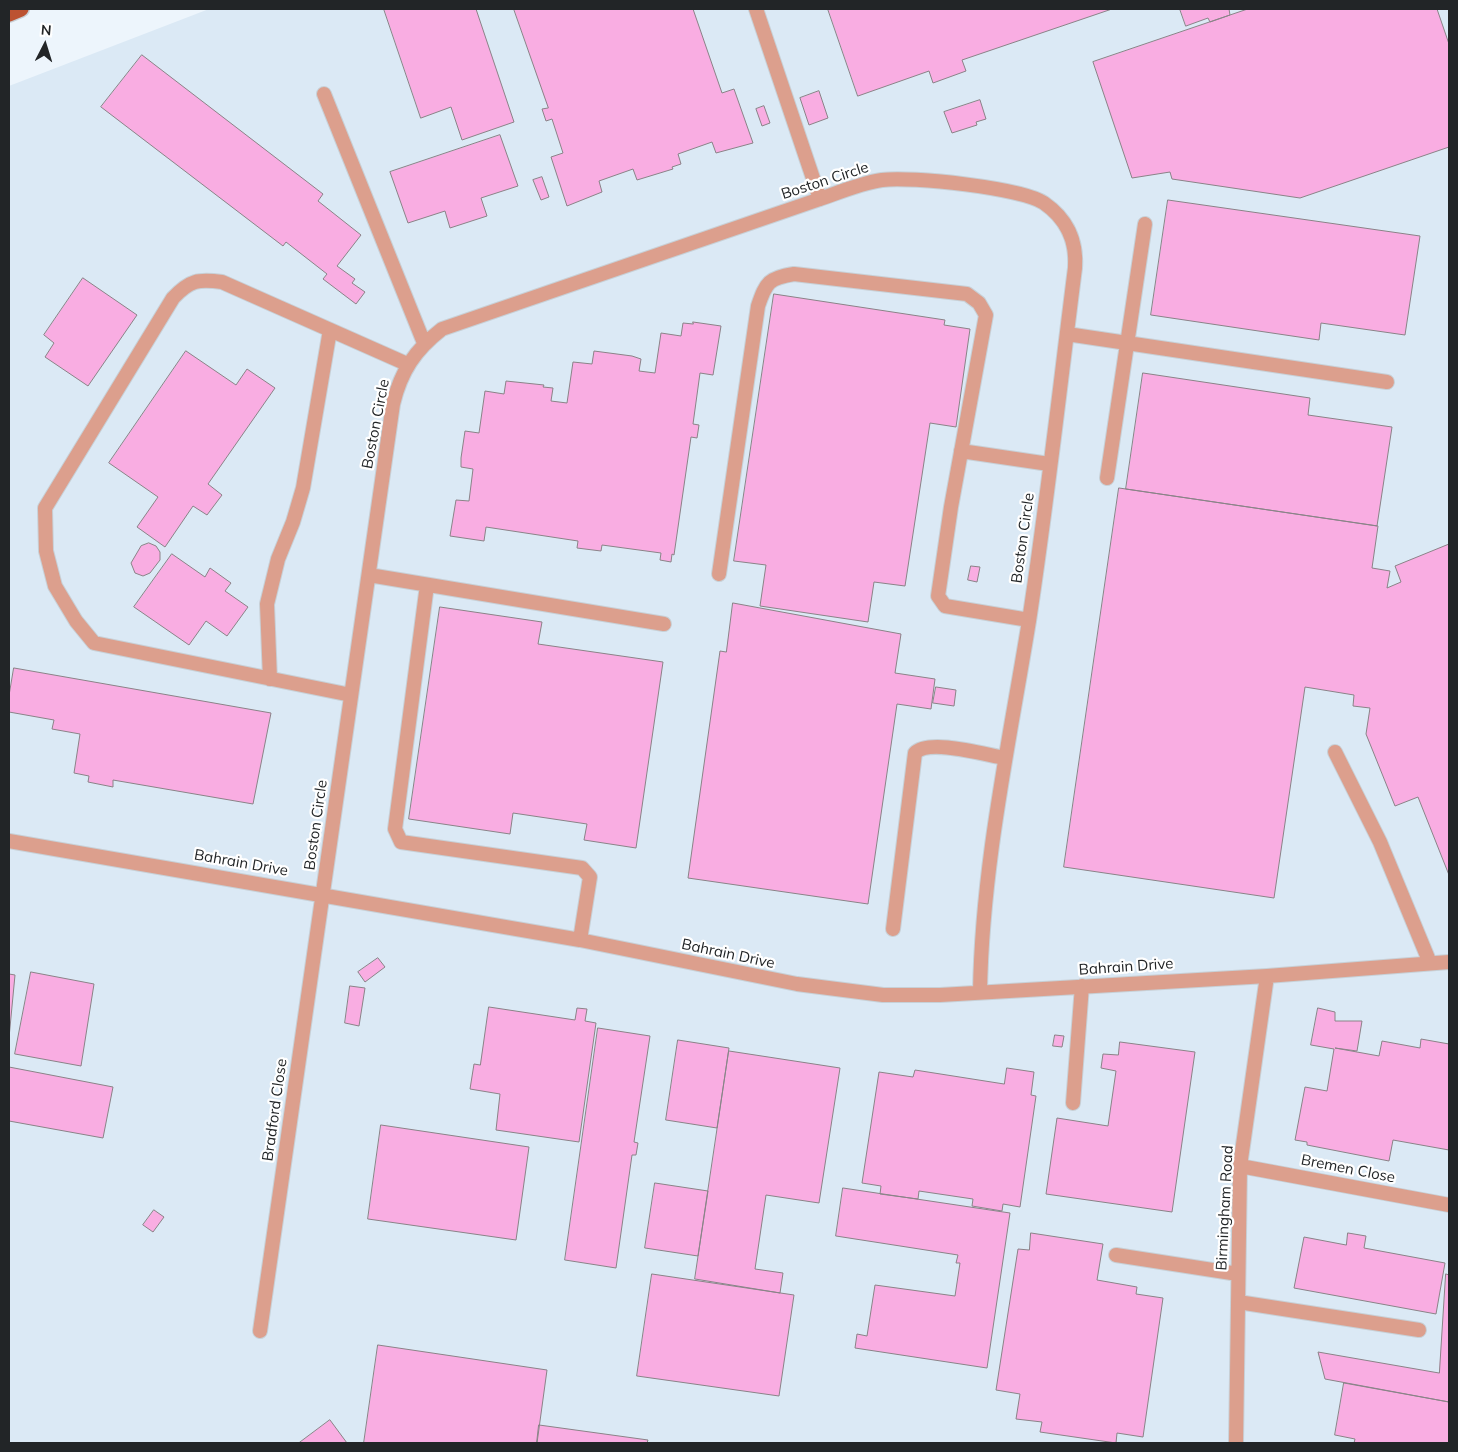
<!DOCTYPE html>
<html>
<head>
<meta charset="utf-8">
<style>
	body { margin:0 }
	#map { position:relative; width:1458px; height:1452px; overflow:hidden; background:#edf5fc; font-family:Mulish,sans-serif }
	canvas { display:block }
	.frame { position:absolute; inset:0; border:10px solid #222527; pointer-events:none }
	.north { position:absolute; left:20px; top:20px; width:50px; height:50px; -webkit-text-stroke:4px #fff; paint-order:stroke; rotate:5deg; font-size:14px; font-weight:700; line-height:20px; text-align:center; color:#222527 }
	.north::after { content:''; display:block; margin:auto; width:18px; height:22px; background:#222527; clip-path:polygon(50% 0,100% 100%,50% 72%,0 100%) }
</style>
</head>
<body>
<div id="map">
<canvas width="1458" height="1452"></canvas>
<div class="frame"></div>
<div class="north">N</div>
</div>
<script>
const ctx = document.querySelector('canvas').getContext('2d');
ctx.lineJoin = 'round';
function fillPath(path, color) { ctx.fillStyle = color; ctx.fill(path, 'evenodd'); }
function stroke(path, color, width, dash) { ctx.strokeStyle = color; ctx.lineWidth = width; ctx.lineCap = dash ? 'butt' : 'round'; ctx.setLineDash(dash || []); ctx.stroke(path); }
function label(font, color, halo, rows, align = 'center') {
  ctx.font = font + ' Mulish,sans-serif'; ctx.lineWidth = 4.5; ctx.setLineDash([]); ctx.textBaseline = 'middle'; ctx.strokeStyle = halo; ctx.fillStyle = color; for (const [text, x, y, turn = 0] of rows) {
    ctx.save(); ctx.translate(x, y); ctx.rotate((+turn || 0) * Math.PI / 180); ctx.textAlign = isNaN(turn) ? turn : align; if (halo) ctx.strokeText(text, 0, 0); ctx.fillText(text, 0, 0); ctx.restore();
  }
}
const built = new Path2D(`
	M 209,9 L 1449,9 L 1449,1443 L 9,1443 L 9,86 Z`);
const building = new Path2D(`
	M 384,9 L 476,9 L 514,122 L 462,140 L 451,107 L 421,118 Z
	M 514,9 L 693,9 L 722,93 L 734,89 L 753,143 L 716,153 L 712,142 L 678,154 L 681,164 L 672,167 L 673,169 L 637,180 L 633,169 L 599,181 L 602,192 L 567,206 L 551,157 L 563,153 L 552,119 L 546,121 L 542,109 L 548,108 Z
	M 828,9 L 1112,9 L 962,60 L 966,71 L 933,83 L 929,71 L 858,96 Z
	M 1180,9 L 1229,9 L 1230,15 L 1210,22 L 1208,18 L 1186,26 Z
	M 1248,9 L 1437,9 L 1449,44 L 1449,147 L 1300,198 L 1172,179 L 1170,172 L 1132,178 L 1093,62 Z
	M 142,55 L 323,194 L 318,201 L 361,235 L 337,266 L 355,279 L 352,283 L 365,292 L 356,304 L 323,279 L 327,274 L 286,242 L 283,246 L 101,107 Z
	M 819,91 L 828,118 L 809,125 L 800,98 Z
	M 980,100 L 986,119 L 976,122 L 977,125 L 952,133 L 944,112 Z
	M 764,106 L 770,123 L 762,126 L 756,109 Z
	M 500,135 L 518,186 L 481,198 L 487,216 L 450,228 L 445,211 L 408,223 L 390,172 Z
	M 542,177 L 549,197 L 541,200 L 533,180 Z
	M 1168,200 L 1420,236 L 1405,335 L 1321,323 L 1319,340 L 1151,315 Z
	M 83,278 L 137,315 L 88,386 L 45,357 L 54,343 L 44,335 Z
	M 774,294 L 945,320 L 944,325 L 970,329 L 956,427 L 930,423 L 905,586 L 874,582 L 868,622 L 760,606 L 766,565 L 734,561 Z
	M 693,322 L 721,326 L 713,375 L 700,373 L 693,424 L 699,425 L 697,438 L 691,437 L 674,555 L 672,554 L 671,562 L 660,560 L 661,553 L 602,545 L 601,551 L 577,548 L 578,541 L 486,527 L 484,541 L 450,536 L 456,500 L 469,501 L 473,469 L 461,467 L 461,458 L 465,431 L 479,433 L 485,391 L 504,394 L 506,381 L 544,385 L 543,387 L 553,388 L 551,401 L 567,403 L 573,362 L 592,364 L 594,351 L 632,356 L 641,359 L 639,371 L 655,373 L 661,333 L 681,336 L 683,323 L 693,324 Z
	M 186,351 L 236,385 L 247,369 L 275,388 L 208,484 L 222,495 L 207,515 L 193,506 L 165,547 L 137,527 L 158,497 L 109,463 Z
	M 1143,373 L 1310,398 L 1308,415 L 1392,427 L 1377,526 L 1126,489 Z
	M 1119,488 L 1378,526 L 1372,568 L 1390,571 L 1387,588 L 1401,582 L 1395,566 L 1449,544 L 1449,875 L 1418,797 L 1395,806 L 1366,734 L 1370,708 L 1353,706 L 1354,695 L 1305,687 L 1274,898 L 1064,867 Z
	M 149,543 L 156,546 L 160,552 L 160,560 L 150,573 L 143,576 L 135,573 L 131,563 L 141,546 Z
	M 172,554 L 205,577 L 210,568 L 231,583 L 225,591 L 248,607 L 227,636 L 206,621 L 189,645 L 134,607 Z
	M 971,566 L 980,567 L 977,582 L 968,580 Z
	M 733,603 L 901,634 L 895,673 L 935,679 L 931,709 L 897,704 L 868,904 L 688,878 L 720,651 L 726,652 Z
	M 440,607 L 542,622 L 538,644 L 663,662 L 636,848 L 584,840 L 587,824 L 513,813 L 510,834 L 409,819 Z
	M 14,668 L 271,713 L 253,804 L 113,780 L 113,787 L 88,782 L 89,776 L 74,773 L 80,734 L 52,729 L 54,720 L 9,712 L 9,696 Z
	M 936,687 L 956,690 L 954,706 L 933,703 Z
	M 378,958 L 385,967 L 365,982 L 358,972 Z
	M 31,972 L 94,984 L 81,1066 L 15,1054 Z
	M 9,974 L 15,975 L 9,1038 Z
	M 350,986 L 365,988 L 359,1026 L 345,1023 Z
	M 489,1007 L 575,1020 L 577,1008 L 587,1009 L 585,1021 L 596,1023 L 579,1142 L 496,1130 L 500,1094 L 470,1089 L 474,1064 L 480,1065 Z
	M 1318,1008 L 1335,1012 L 1335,1021 L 1362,1021 L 1357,1051 L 1335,1048 L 1379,1056 L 1382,1041 L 1420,1048 L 1421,1039 L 1449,1044 L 1449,1150 L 1393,1140 L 1389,1161 L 1307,1145 L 1307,1142 L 1295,1140 L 1305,1087 L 1327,1091 L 1334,1049 L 1311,1045 Z
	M 598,1028 L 650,1036 L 634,1142 L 638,1143 L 636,1155 L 632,1155 L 616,1268 L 565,1260 Z
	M 1055,1035 L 1064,1036 L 1062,1047 L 1053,1046 Z
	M 678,1040 L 729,1048 L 717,1128 L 666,1120 Z
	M 1120,1042 L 1195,1052 L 1172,1212 L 1046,1194 L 1057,1118 L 1108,1126 L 1116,1071 L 1101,1068 L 1103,1054 L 1118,1055 Z
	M 729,1051 L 840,1068 L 819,1203 L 766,1195 L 755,1269 L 783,1273 L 780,1293 L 695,1279 Z
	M 9,1067 L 113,1087 L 103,1138 L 9,1121 Z
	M 1007,1068 L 1034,1072 L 1031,1095 L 1036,1096 L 1020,1207 L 1003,1204 L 1002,1211 L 972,1206 L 973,1199 L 919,1191 L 918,1199 L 880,1194 L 881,1186 L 862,1183 L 879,1072 L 913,1077 L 915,1070 L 1004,1084 Z
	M 381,1125 L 529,1147 L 516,1240 L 368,1219 Z
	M 655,1183 L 708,1191 L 698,1256 L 645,1248 Z
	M 843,1188 L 1010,1213 L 987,1368 L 855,1348 L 857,1334 L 867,1336 L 875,1285 L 955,1296 L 960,1263 L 956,1263 L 958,1255 L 836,1236 Z
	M 154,1210 L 164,1217 L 153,1232 L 143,1225 Z
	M 1031,1233 L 1103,1244 L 1097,1280 L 1137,1287 L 1136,1294 L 1163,1298 L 1143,1437 L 1117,1433 L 1116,1443 L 1040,1432 L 1042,1422 L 1016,1419 L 1020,1394 L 996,1390 L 1018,1249 L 1029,1250 Z
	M 1348,1233 L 1366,1236 L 1364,1248 L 1445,1263 L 1436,1314 L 1294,1288 L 1304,1237 L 1346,1245 Z
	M 652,1274 L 794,1295 L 779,1396 L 637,1376 Z
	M 1446,1274 L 1449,1275 L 1449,1402 L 1325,1379 L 1318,1352 L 1439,1373 Z
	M 378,1345 L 547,1370 L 537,1443 L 364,1443 Z
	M 1344,1383 L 1449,1402 L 1449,1443 L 1354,1443 L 1355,1439 L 1335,1435 Z
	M 330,1420 L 347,1443 L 299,1443 Z
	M 539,1425 L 648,1440 L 647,1443 L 537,1443 Z`);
const service = new Path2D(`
	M 756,9 L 820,199
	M 324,94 L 424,343
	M 1067,334 L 1387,382
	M 961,451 L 1049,464
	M 1107,478 L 1145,224
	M 719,574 L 758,306 C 766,282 769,278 794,274 L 967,294 L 979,303 L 986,315 L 951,507 L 938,596 L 945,606 L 1029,620
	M 369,575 L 664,624
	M 427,585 L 395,829 L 401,842 L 582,868 L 590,877 L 580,940
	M 270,679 L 267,604 L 278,559 L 293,522 L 303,488 L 330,330
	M 351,695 L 94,643 L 76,621 L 55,586 L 46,551 L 45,508 L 173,298 C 190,280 198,279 222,282 L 407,364
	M 1335,752 L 1380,842 L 1430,963
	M 9,841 L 580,940 L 797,984 L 883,995 L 940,995 L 1267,976 L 1449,962
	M 893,929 L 915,753 C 929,738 986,755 1005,758
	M 1073,1103 L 1082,986
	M 1240,1166 L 1449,1205
	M 1116,1255 L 1238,1274
	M 1238,1302 L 1419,1330
	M 260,1331 L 393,404 C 401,371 415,350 442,329 L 820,199 C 840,192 861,183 882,180 C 911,176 1022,188 1044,203 C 1067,219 1077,241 1075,268 C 1060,386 1047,504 1029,621 C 1009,744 982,867 980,992
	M 1236,1443 L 1240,1166 L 1267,976`);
const primary = new Path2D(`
	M 9,14 L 21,9`);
const streetNames = [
	["Boston Circle",825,181,-18],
	["Boston Circle",376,424,-79],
	["Boston Circle",1023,538,-82],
	["Boston Circle",316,825,-82],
	["Bahrain Drive",241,863,10],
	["Bahrain Drive",728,954,12],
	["Bahrain Drive",1126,967,-4],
	["Bradford Close",275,1110,-82],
	["Bremen Close",1348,1169,11],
	["Birmingham Road",1225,1208,-87]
];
fillPath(built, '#dbe9f5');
fillPath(building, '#f9ade2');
stroke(building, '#8b8388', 1);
stroke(service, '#c8d0d6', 16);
stroke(primary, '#c8d0d6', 18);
stroke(service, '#dc9f8d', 14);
stroke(primary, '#bc5231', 15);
label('15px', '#222527', '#fff', streetNames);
</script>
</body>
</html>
